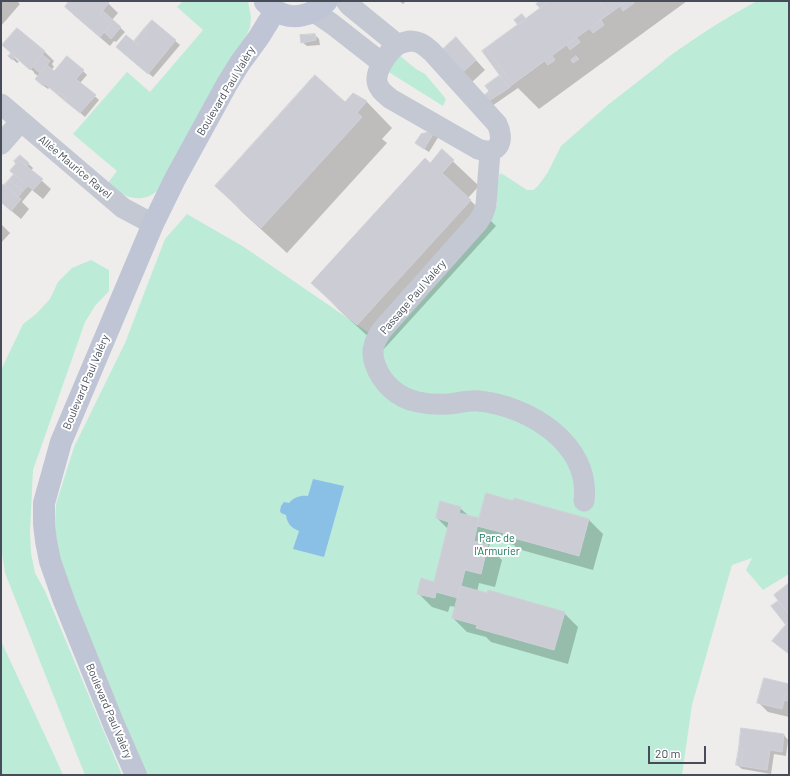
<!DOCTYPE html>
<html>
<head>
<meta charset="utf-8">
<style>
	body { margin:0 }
	#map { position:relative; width:790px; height:776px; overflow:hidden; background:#efedec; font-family:Barlow,sans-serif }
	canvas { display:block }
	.frame { position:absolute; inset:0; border:2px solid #464c58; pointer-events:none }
	.scale { position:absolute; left:648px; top:746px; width:58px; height:18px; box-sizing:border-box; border:2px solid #464c58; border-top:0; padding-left:5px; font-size:12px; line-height:14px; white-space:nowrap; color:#464c58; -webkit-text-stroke:3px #fff; paint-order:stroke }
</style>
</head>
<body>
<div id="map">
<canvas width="790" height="776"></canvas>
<div class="frame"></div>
<div class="scale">20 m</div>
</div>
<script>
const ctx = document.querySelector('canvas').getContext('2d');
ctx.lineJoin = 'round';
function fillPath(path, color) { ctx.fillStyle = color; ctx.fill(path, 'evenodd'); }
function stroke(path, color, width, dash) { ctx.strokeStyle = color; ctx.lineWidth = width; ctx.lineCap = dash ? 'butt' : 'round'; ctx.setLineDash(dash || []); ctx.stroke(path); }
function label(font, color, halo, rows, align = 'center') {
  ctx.font = font + ' Barlow,sans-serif'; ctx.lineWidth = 4; ctx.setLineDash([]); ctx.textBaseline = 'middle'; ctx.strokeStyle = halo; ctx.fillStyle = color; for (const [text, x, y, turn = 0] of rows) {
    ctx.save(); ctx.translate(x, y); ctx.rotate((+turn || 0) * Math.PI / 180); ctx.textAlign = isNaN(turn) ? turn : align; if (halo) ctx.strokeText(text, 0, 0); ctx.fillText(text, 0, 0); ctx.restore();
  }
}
const green = new Path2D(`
	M 183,1 L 248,1 L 251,17 L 250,27 L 247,34 L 233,57 L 160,189 C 139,206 126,197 107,184 L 117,171 L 73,134 L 127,72 L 150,92 L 203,30 L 177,7 Z
	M 757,1 L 789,1 L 789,574 L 763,590 L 746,570 L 752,558 L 732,565 L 692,705 L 682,775 L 145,775 L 58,558 L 55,523 L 56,504 L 74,447 L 125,343 L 165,239 L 187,214 L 244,247 L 384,343 L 489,219 L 497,205 L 497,191 L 499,175 L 501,173 L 527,190 L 533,190 L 538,186 L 548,172 L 561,146 L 609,104 L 663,62 L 667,58 C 696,37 725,18 757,1 Z
	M 399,55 L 416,69 L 425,74 L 446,99 L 443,106 L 387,71 Z
	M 91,260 L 109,270 L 109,291 L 95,306 L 85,322 L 33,470 L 30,532 L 31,553 L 35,573 L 45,591 L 122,775 L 85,775 L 5,573 L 1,547 L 1,370 L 23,324 L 36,314 L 50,299 L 58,282 L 72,268 Z
	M 1,641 L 55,757 L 63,775 L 1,775 Z`);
const water = new Path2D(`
	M 313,479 L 344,486 L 324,557 L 293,549 L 299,531 C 291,528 287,523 286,515 L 281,513 L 280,511 L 281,506 L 284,502 L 289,503 C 294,497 301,495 308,496 Z`);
const shadow = new Path2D(`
	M 1,1 L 17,1 L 20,4 L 1,26 Z
	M 71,1 L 106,1 L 118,13 L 112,20 L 125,32 L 116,42 L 114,41 L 110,46 L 75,16 L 66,7 Z
	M 399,1 L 406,1 L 403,4 Z
	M 542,1 L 687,1 L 539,109 L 518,88 L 492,106 L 488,102 L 491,91 L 501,75 L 526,19 L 541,8 L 538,4 Z
	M 152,21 L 180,45 L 153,77 L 122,52 L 134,42 Z
	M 17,29 L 45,52 L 54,61 L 52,64 L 54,67 L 51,70 L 54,73 L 83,71 L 87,75 L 80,83 L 99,100 L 85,117 L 50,87 L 48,89 L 41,84 L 39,77 L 34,73 L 34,72 L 3,45 Z
	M 315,35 L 319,39 L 320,45 L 307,46 L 302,42 Z
	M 465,48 L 485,70 L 472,82 L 462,72 Z
	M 11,54 L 19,62 L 17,63 L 9,56 Z
	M 353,94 L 367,102 L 392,128 L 382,139 L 387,143 L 287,253 L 242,212 L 217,186 L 345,103 Z
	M 435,132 L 439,136 L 429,152 L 421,147 L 417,143 Z
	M 442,151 L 479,186 L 468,198 L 496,226 L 383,350 L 338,309 L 313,283 L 430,164 Z
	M 20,156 L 33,168 L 31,171 L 51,189 L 43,199 L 32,190 L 22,202 L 29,209 L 21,219 L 1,202 L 1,184 L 4,187 L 15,174 Z
	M 1,224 L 10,233 L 1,243 Z
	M 514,502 L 589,520 L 603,534 L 593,570 L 518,549 L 514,545 L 491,539 L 489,547 L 502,560 L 495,587 L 479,583 L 477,592 L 564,613 L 578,627 L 568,664 L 491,642 L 486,637 L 467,632 L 453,618 L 456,607 L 450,606 L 448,612 L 432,607 L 418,593 L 434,583 L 448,529 L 437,518 L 460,508 L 470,517 L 480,520 Z
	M 789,685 L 789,717 L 768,712 L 759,703 Z
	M 784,735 L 788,740 L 786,756 L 774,754 L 771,774 L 742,769 L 737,765 Z`);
const building = new Path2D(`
	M 69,1 L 107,1 L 109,3 L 100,14 L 111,24 L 100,37 L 65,7 Z
	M 540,1 L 550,1 L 540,8 L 536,4 Z
	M 550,1 L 600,1 L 609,14 L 513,84 L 486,48 Z
	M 600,1 L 627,1 L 609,14 Z
	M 627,1 L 633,1 L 634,3 L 623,11 L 620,6 Z
	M 103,11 L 121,27 L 111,39 L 104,32 L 111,24 L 100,14 Z
	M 522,14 L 526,19 L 518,25 L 514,20 Z
	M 152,20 L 176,40 L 148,74 L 116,47 L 126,35 L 138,45 L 148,32 L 144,29 Z
	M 601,20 L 604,25 L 593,33 L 590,29 Z
	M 17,28 L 45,51 L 30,70 L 2,45 Z
	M 144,29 L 148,32 L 138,45 L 134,41 Z
	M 315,34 L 316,40 L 301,43 L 300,35 Z
	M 456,37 L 476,60 L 462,73 L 441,51 Z
	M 577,38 L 580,42 L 570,50 L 567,45 Z
	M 486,48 L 513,84 L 509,88 L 482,51 Z
	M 11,53 L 15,57 L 12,60 L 8,56 Z
	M 43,55 L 50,61 L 40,73 L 33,67 Z
	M 67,56 L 84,70 L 76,79 L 96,95 L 80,113 L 65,101 L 67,98 L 60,93 L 58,95 L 45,84 L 43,86 L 35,79 L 47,65 L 54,71 Z
	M 552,56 L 555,60 L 548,65 L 545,61 Z
	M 576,56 L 579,59 L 573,63 L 571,60 Z
	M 315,75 L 345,102 L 353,93 L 367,101 L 357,113 L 362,117 L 261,228 L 215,186 Z
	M 500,75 L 509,88 L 487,102 L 482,97 L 489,91 L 485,86 Z
	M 60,93 L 67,98 L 65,101 L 58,95 Z
	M 434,131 L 435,131 L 424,149 L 415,143 L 421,134 Z
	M 442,149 L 454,160 L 442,173 L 471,200 L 357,325 L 311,283 L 425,158 L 430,163 Z
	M 20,155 L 29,163 L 27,166 L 19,160 L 16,164 L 14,161 Z
	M 19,160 L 43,179 L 33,190 L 10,171 Z
	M 14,174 L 28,186 L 23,191 L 9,180 Z
	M 9,180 L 23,191 L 18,197 L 4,185 Z
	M 1,183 L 21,199 L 11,211 L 1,202 Z
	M 486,493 L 513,501 L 514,498 L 589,519 L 579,556 L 503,535 L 504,533 L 477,526 Z
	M 440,501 L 461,507 L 459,513 L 479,518 L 474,541 L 488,545 L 481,574 L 465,570 L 458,598 L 436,592 L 435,598 L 417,594 L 421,578 L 434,582 L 449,522 L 436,518 Z
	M 788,584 L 789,585 L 789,615 L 774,595 Z
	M 461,586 L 487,593 L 488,590 L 565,612 L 554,650 L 476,628 L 477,625 L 452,618 Z
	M 778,601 L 789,615 L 789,621 L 786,625 L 771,606 Z
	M 789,621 L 789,654 L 772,641 Z
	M 764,678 L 789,684 L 789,694 L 786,693 L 782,709 L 757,703 Z
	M 786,693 L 789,694 L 788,701 L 784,700 Z
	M 741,728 L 784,734 L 782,752 L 770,750 L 767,770 L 741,766 L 743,749 L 739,748 Z
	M 739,748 L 743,749 L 741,766 L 736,765 Z`);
const street = new Path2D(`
	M 346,1 L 349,5 L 398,45
	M 313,12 L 319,15 L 332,24 L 382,63
	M 409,41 C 420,41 424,45 432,52 L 497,124 C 505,140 499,157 478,149 L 391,99 C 386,95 380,91 378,85 C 373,73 387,53 397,45 C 400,43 405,42 409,41 Z
	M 1,104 L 123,208 L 153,224
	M 1,144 L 21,121
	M 490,152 L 486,205 L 483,214 L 478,222 L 382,330 C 379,335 375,340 374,346 C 372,352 373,358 375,364 C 382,384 398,398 418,402 C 428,404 438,405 449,404 C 459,403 468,400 479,401 C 529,406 591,444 584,501`);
const secondary = new Path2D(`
	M 265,2 C 268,5 271,8 275,10 C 292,22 314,15 327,1
	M 136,775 L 114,725 L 64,601 L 50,561 L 46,541 L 44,524 L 44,503 L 61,442 L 153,224 L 175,179 L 227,84 L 240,63 L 259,37 L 275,11`);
const streetNames = [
	["Boulevard Paul Valéry",226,91,-59],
	["Allée Maurice Ravel",75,167,40],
	["Passage Paul Valéry",413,297,-49],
	["Boulevard Paul Valéry",86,382,-67],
	["Boulevard Paul Valéry",109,711,67]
];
const parkNames = [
	["Parc de",497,538],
	["l'Armurier",497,551]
];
fillPath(green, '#bcebd8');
fillPath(water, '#8bc0e6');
fillPath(shadow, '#0003');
fillPath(building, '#cccdd4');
stroke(building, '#d0d1d8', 1);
stroke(street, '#c3c8d3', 21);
stroke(secondary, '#c0c5d5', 22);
label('11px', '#464c58', '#fff', streetNames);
label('11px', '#1b755a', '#fff', parkNames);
</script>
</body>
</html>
